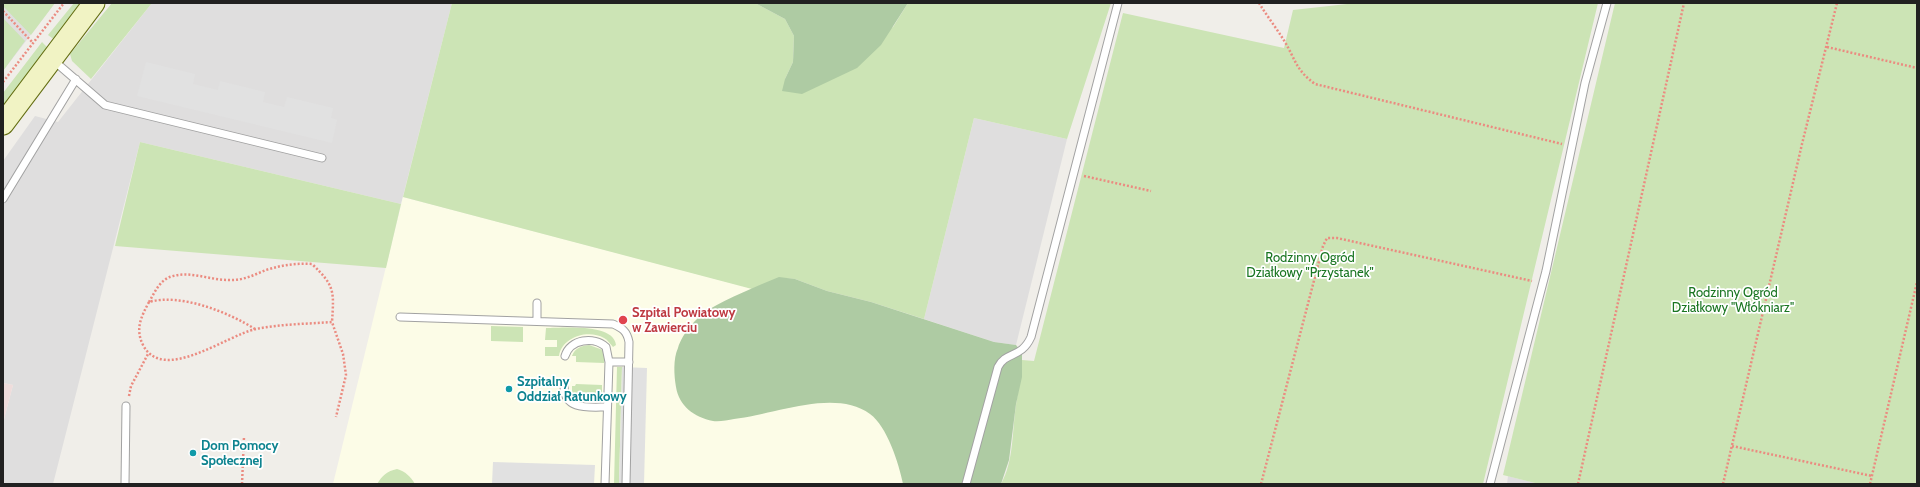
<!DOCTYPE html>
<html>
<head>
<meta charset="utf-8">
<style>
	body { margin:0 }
	#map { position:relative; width:1920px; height:487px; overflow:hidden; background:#f0eee9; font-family:Cabin,sans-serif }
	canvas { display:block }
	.frame { position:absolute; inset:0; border:4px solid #212121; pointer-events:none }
</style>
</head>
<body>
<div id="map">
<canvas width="1920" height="487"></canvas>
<div class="frame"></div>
</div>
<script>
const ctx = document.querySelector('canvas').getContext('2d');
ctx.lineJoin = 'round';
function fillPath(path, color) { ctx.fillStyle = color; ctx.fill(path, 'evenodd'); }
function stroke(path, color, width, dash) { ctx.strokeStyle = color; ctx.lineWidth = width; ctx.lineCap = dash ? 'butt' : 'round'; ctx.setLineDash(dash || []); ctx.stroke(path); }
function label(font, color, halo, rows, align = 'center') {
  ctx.font = font + ' Cabin,sans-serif'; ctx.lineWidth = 3.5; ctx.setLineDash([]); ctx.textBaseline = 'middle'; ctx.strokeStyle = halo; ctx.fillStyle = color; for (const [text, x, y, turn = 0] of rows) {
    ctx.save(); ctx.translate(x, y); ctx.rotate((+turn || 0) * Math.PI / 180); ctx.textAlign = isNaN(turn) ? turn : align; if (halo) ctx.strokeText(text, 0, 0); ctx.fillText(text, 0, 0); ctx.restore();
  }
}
const residential = new Path2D(`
	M 3,3 L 55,3 L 3,71 Z
	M 152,3 L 452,3 L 401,204 L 140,142 L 53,484 L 3,484 L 3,423 L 13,385 L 3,383 L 3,161 L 35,116 L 58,122 Z
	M 974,118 L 1067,139 L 1016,345 L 994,342 L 924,319 Z
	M 1508,476 L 1539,484 L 1507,484 Z`);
const commercial = new Path2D(`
	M 3,383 L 13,385 L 3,423 Z`);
const education = new Path2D(`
	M 403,197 L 994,352 L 960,484 L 333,484 Z`);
const grass = new Path2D(`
	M 3,3 L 55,3 L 31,35 L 3,6 Z
	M 74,3 L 85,3 L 56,41 L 48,35 Z
	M 112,3 L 152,3 L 91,79 L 72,61 L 70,54 Z
	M 452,3 L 755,3 L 785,19 L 794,36 L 793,62 L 785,79 L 893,27 L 908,3 L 1111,3 L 1067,139 L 974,118 L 924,319 L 871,302 L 827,291 L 795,279 L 779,278 L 752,289 L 403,197 Z
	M 1356,3 L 1598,3 L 1483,484 L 1001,484 C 1014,461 1012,431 1016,405 C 1018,390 1022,376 1022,360 L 1034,361 L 1123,13 L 1284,48 L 1293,10 Z
	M 1615,3 L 1917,3 L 1917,484 L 1539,484 L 1503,475 Z
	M 3,18 L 25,41 L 3,71 Z
	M 42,42 L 49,49 L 3,108 L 3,93 Z
	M 140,142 L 401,204 L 386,268 L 115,246 Z
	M 491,326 L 523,327 L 523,342 L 491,341 Z
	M 546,328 C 562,328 614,323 616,345 L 613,347 C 610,344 608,340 604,338 C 588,329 562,337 559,356 L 545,356 L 545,347 L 557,347 L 557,340 L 545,340 Z
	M 589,345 L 603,350 L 606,356 L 604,363 L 576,362 L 576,356 L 572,356 C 575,348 581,346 589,345 Z
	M 617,367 L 622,367 L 619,484 L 614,484 Z
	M 576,384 L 602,385 L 602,397 C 595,406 577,401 572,392 L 572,386 L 575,386 Z
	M 397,469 C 405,471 411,477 415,484 L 377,484 C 382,476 387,471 397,469 Z`);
const forest = new Path2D(`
	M 755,3 L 908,3 L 881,45 L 857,68 L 802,94 L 782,91 L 785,79 L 793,62 L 794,36 L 785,19 Z
	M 779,277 L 795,279 L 827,291 L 871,302 L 994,342 L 1016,345 L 1022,353 L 1022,377 L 1016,404 L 1009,460 L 1001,484 L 903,484 C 899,464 887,426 870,414 C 834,388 774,415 734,419 C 728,420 719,422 713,421 C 694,417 679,406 676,387 C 674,375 673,359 678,348 C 682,334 696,318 708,310 C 730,297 755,287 779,277 Z`);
const parking = new Path2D(`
	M 146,62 L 195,74 L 193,84 L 218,90 L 220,81 L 265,92 L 263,102 L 284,107 L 287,97 L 333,108 L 331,118 L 337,120 L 332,143 L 137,96 Z
	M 622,367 L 647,368 L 644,484 L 619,484 Z
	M 493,462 L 595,465 L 594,484 L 492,484 Z`);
const path = new Path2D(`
	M 1259,3 C 1267,16 1277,29 1285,42 C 1296,61 1296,70 1315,84 L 1562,144
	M 3,11 L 33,43
	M 1827,47 L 1917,68
	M 3,82 L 64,3
	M 1084,176 L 1151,191
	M 149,302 C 155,292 160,279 173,276 C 191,271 210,280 228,280 C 242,281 254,275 266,270 C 282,265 296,263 312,264 C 335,286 334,291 332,322
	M 255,329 C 228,312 180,293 149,302 C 141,317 135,329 143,345 C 163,384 227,335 256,329 C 280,324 307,324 332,322 L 343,354 L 346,375 L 336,417
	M 129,396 L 131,386 L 148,354
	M 1732,446 L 1872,476
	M 242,484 L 244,437
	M 1261,484 L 1323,246 L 1327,238 L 1337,238 L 1532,281
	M 1578,484 L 1684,3
	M 1723,484 L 1802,144 L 1837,3
	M 1870,484 L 1917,282`);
const lane = new Path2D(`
	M 53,60 L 105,105 L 322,158
	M 3,199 L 76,79
	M 400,317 L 613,324 C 622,328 627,331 629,342 L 626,484
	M 537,321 L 537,303
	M 565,356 C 570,339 594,336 606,347 L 609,362
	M 564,386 C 564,411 590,407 607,407
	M 125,484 L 126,406
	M 605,484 L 609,362 L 629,362
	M 966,484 L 998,367 C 1006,351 1021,359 1031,337 L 1118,3
	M 1490,484 L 1546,271 L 1585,83 L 1607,3`);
const secondary = new Path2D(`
	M 3,124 L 94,3`);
const markers = [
	[623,320,5,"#e0444e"],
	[509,389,4,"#0f9aa8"],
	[193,453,4,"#0f9aa8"]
];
const parkNames = [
	["Rodzinny Ogród",1310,258],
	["Działkowy \"Przystanek\"",1310,273],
	["Rodzinny Ogród",1733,293],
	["Działkowy \"Włókniarz\"",1733,308]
];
const healthNames = [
	["Szpital Powiatowy",632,313],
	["w Zawierciu",632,328]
];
const cultureNames = [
	["Szpitalny",517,382],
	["Oddział Ratunkowy",517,397],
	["Dom Pomocy",201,446],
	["Społecznej",201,461]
];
fillPath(residential, '#dfdede');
fillPath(commercial, '#efdcdb');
fillPath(education, '#fcfce7');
fillPath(grass, '#cce4b5');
fillPath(forest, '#aecba3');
fillPath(parking, '#e1e1e1');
stroke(lane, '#a2a2a2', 9);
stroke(secondary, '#646e12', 23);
stroke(path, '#eb8b80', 2.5, [2, 2]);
stroke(lane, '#fff', 7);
stroke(secondary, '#f1f3c4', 21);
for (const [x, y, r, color] of markers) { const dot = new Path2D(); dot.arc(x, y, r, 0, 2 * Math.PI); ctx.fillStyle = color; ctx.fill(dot); stroke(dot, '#fff', 1.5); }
label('13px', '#197521', '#fff', parkNames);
label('bold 13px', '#be3a42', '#fff', healthNames, 'left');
label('bold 13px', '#0d838f', '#fff', cultureNames, 'left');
</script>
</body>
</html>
